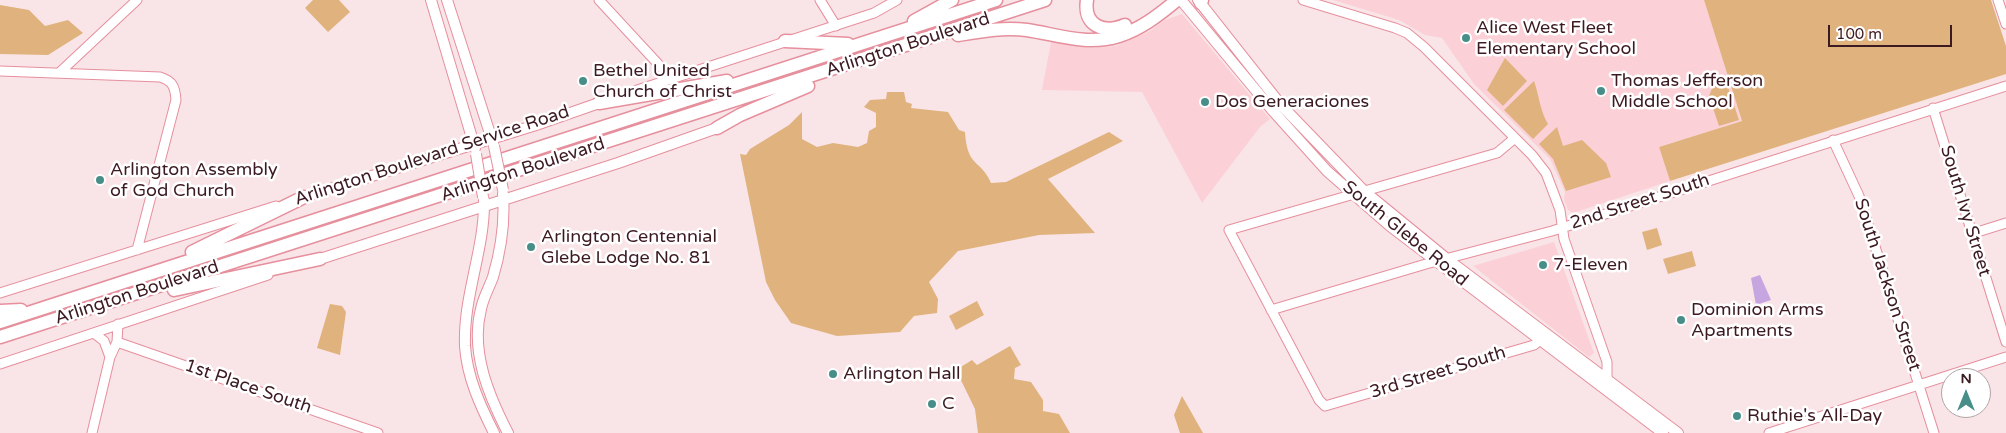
<!DOCTYPE html>
<html>
<head>
<meta charset="utf-8">
<style>
	body { margin:0 }
	#map { position:relative; width:2006px; height:433px; overflow:hidden; background:#f9e5e7; font-family:"Varela Round",sans-serif }
	canvas { display:block }
	.north { position:absolute; left:1941px; top:368px; width:50px; height:50px; box-sizing:border-box; background:#fff; border:1px solid #b1a3a6; border-radius:50%; rotate:0deg; font-size:14px; font-weight:700; line-height:20px; text-align:center; color:#3c1a21 }
	.north::after { content:''; display:block; margin:auto; width:18px; height:22px; background:#478e89; clip-path:polygon(50% 0,100% 100%,50% 72%,0 100%) }
	.scale { position:absolute; left:1828px; top:25px; width:124px; height:22px; box-sizing:border-box; border:2px solid #3c1a21; border-top:0; padding-left:6px; font-size:15px; line-height:18px; white-space:nowrap; color:#3c1a21; -webkit-text-stroke:4px #fff; paint-order:stroke }
</style>
</head>
<body>
<div id="map">
<canvas width="2006" height="433"></canvas>
<div class="north">N</div>
<div class="scale">100 m</div>
</div>
<script>
const ctx = document.querySelector('canvas').getContext('2d');
ctx.lineJoin = 'round';
function fillPath(path, color) { ctx.fillStyle = color; ctx.fill(path, 'evenodd'); }
function stroke(path, color, width, dash) { ctx.strokeStyle = color; ctx.lineWidth = width; ctx.lineCap = dash ? 'butt' : 'round'; ctx.setLineDash(dash || []); ctx.stroke(path); }
function label(font, color, halo, rows, align = 'center') {
  ctx.font = font + ' "Varela Round",sans-serif'; ctx.lineWidth = 5; ctx.setLineDash([]); ctx.textBaseline = 'middle'; ctx.strokeStyle = halo; ctx.fillStyle = color; for (const [text, x, y, turn = 0] of rows) {
    ctx.save(); ctx.translate(x, y); ctx.rotate((+turn || 0) * Math.PI / 180); ctx.textAlign = isNaN(turn) ? turn : align; if (halo) ctx.strokeText(text, 0, 0); ctx.fillText(text, 0, 0); ctx.restore();
  }
}
const built = new Path2D(`
	M 1333,0 L 1704,0 L 1742,121 L 1659,147 L 1670,181 L 1573,213 L 1568,210 L 1564,200 L 1565,192 L 1550,159 L 1474,84 L 1442,38 L 1425,35 L 1399,20 Z
	M 1182,14 L 1270,119 L 1260,127 L 1202,203 L 1142,92 L 1042,90 L 1051,42 L 1090,48 L 1116,46 L 1150,31 L 1165,20 Z
	M 1554,242 L 1594,353 L 1589,357 L 1473,266 Z`);
const green = new Path2D(`
	M 313,0 L 339,0 L 350,12 L 328,32 L 305,8 Z
	M 1704,0 L 1991,0 L 2006,46 L 2006,74 L 1670,181 L 1659,147 L 1742,121 Z
	M 0,5 L 29,10 L 45,26 L 68,20 L 83,33 L 48,55 L 0,54 Z
	M 1505,58 L 1527,81 L 1503,106 L 1487,90 Z
	M 1534,81 C 1539,95 1540,111 1548,124 L 1533,139 L 1504,110 Z
	M 1726,81 L 1739,120 L 1719,126 L 1709,96 L 1713,86 Z
	M 887,92 L 904,92 L 906,102 L 912,104 L 911,108 L 948,112 L 959,130 L 965,132 C 967,168 981,159 991,183 L 1006,182 L 1109,132 L 1123,141 L 1048,179 L 1095,233 L 1039,235 L 958,251 L 929,282 L 938,299 L 937,313 L 914,316 L 900,332 L 837,336 L 791,323 L 775,300 L 766,282 L 740,154 L 746,155 L 750,149 L 789,125 L 802,112 L 802,139 L 817,147 L 833,143 L 858,147 L 867,143 L 869,131 L 876,127 L 876,113 L 864,107 L 870,100 L 886,99 Z
	M 1557,127 L 1563,146 L 1582,140 L 1606,163 L 1611,177 L 1566,191 L 1553,159 L 1539,144 Z
	M 1657,228 L 1662,245 L 1647,250 L 1642,232 Z
	M 1692,251 L 1696,266 L 1668,274 L 1663,259 Z
	M 977,301 L 984,315 L 956,330 L 949,316 Z
	M 330,304 L 342,306 L 346,312 L 340,355 L 317,348 Z
	M 1010,346 L 1021,365 L 1015,368 L 1014,379 L 1031,382 L 1043,400 L 1043,411 L 1059,414 L 1070,433 L 978,433 L 975,409 L 956,370 L 972,360 L 977,365 Z
	M 1182,396 L 1203,433 L 1180,433 L 1174,415 Z`);
const water = new Path2D(`
	M 1760,275 L 1771,300 L 1756,305 L 1751,278 Z`);
const minor = new Path2D(`
	M 599,0 L 672,79
	M 820,0 L 836,26
	M 1303,0 L 1395,28 L 1407,33 L 1424,47 L 1532,155 L 1546,173 L 1560,210 L 1564,239 L 1607,362 L 1607,378
	M 1998,0 L 2006,24
	M 0,71 L 160,77 C 173,81 175,87 176,100 L 137,250
	M 59,73 L 137,0
	M 628,93 L 874,13 L 897,0
	M 1933,108 L 2006,342
	M 1515,138 L 1497,153 L 1229,230 L 1319,400 L 1325,406 L 1534,345 L 1545,336
	M 1833,140 L 1859,196 L 1934,433
	M 1971,234 L 2006,223
	M 0,293 L 276,206
	M 1271,310 L 1426,264 L 1552,231 L 2006,86
	M 94,333 L 104,341 L 110,357
	M 117,342 L 378,433
	M 0,364 L 268,275
	M 92,433 L 110,357 L 117,342 L 118,324
	M 1769,433 L 2006,357`);
const major = new Path2D(`
	M 431,0 L 475,148
	M 447,0 L 493,143
	M 1181,0 L 1273,111 L 1327,171 L 1390,226 L 1663,433
	M 1198,0 L 1281,105 L 1364,191 L 1447,259 L 1678,433
	M 503,194 C 505,222 501,250 493,277 C 489,288 483,298 481,309 C 470,352 489,396 508,433
	M 304,197 L 536,125 L 599,103
	M 484,200 C 485,249 463,296 465,346 C 467,377 480,405 494,433
	M 320,259 L 618,163 L 717,128`);
const highway = new Path2D(`
	M 1087,0 C 1083,26 1104,34 1125,25
	M 1201,3 L 1202,0
	M 914,21 L 952,0
	M 958,35 C 982,31 1004,27 1027,30 C 1059,35 1087,46 1119,36 C 1141,29 1159,15 1177,0
	M 785,41 L 848,44
	M 599,103 L 727,81
	M 717,128 L 740,115 L 808,86
	M 192,252 L 304,197
	M 174,290 L 320,259
	M 0,311 L 21,310
	M 0,322 L 996,0
	M 0,337 L 1045,0`);
const majorBridge = new Path2D(`
	M 494,146 L 503,190
	M 476,154 L 483,197`);
const markers = [
	[1466,38,5,"#478e89"],
	[583,81,5,"#478e89"],
	[1601,91,5,"#478e89"],
	[1205,102,5,"#478e89"],
	[100,180,5,"#478e89"],
	[531,247,5,"#478e89"],
	[1543,265,5,"#478e89"],
	[1681,320,5,"#478e89"],
	[833,374,5,"#478e89"],
	[932,404,5,"#478e89"],
	[1737,416,5,"#478e89"]
];
const poiNames = [
	["Alice West Fleet",1476,28],
	["Elementary School",1476,49],
	["Bethel United",593,71],
	["Church of Christ",593,92],
	["Thomas Jefferson",1611,81],
	["Middle School",1611,102],
	["Dos Generaciones",1215,102],
	["Arlington Assembly",110,170],
	["of God Church",110,191],
	["Arlington Centennial",541,237],
	["Glebe Lodge No. 81",541,258],
	["7-Eleven",1553,265],
	["Dominion Arms",1691,310],
	["Apartments",1691,331],
	["Arlington Hall",843,374],
	["C",942,404],
	["Ruthie's All-Day",1747,416]
];
const streetNames = [
	["Arlington Boulevard",908,45,-18],
	["Arlington Boulevard Service Road",432,156,-18],
	["Arlington Boulevard",523,170,-18],
	["2nd Street South",1640,202,-18],
	["South Ivy Street",1965,211,73],
	["South Glebe Road",1405,234,39],
	["South Jackson Street",1887,285,72],
	["Arlington Boulevard",137,293,-18],
	["3rd Street South",1438,373,-17],
	["1st Place South",248,387,19]
];
fillPath(built, '#fbd1d7');
fillPath(green, '#e0b27e');
fillPath(water, '#c6a5e1');
stroke(minor, '#e68f9d', 11);
stroke(major, '#e68f9d', 12);
stroke(highway, '#e68f9d', 15);
stroke(minor, '#fff', 9);
stroke(major, '#fff', 10);
stroke(highway, '#fff', 12);
stroke(majorBridge, '#e68f9d', 12, []);
stroke(majorBridge, '#fff', 10);
for (const [x, y, r, color] of markers) { const dot = new Path2D(); dot.arc(x, y, r, 0, 2 * Math.PI); ctx.fillStyle = color; ctx.fill(dot); stroke(dot, '#fff', 2); }
label('18px', '#3c1a21', '#fff', poiNames, 'left');
label('18px', '#3c1a21', '#fff', streetNames);
</script>
</body>
</html>
